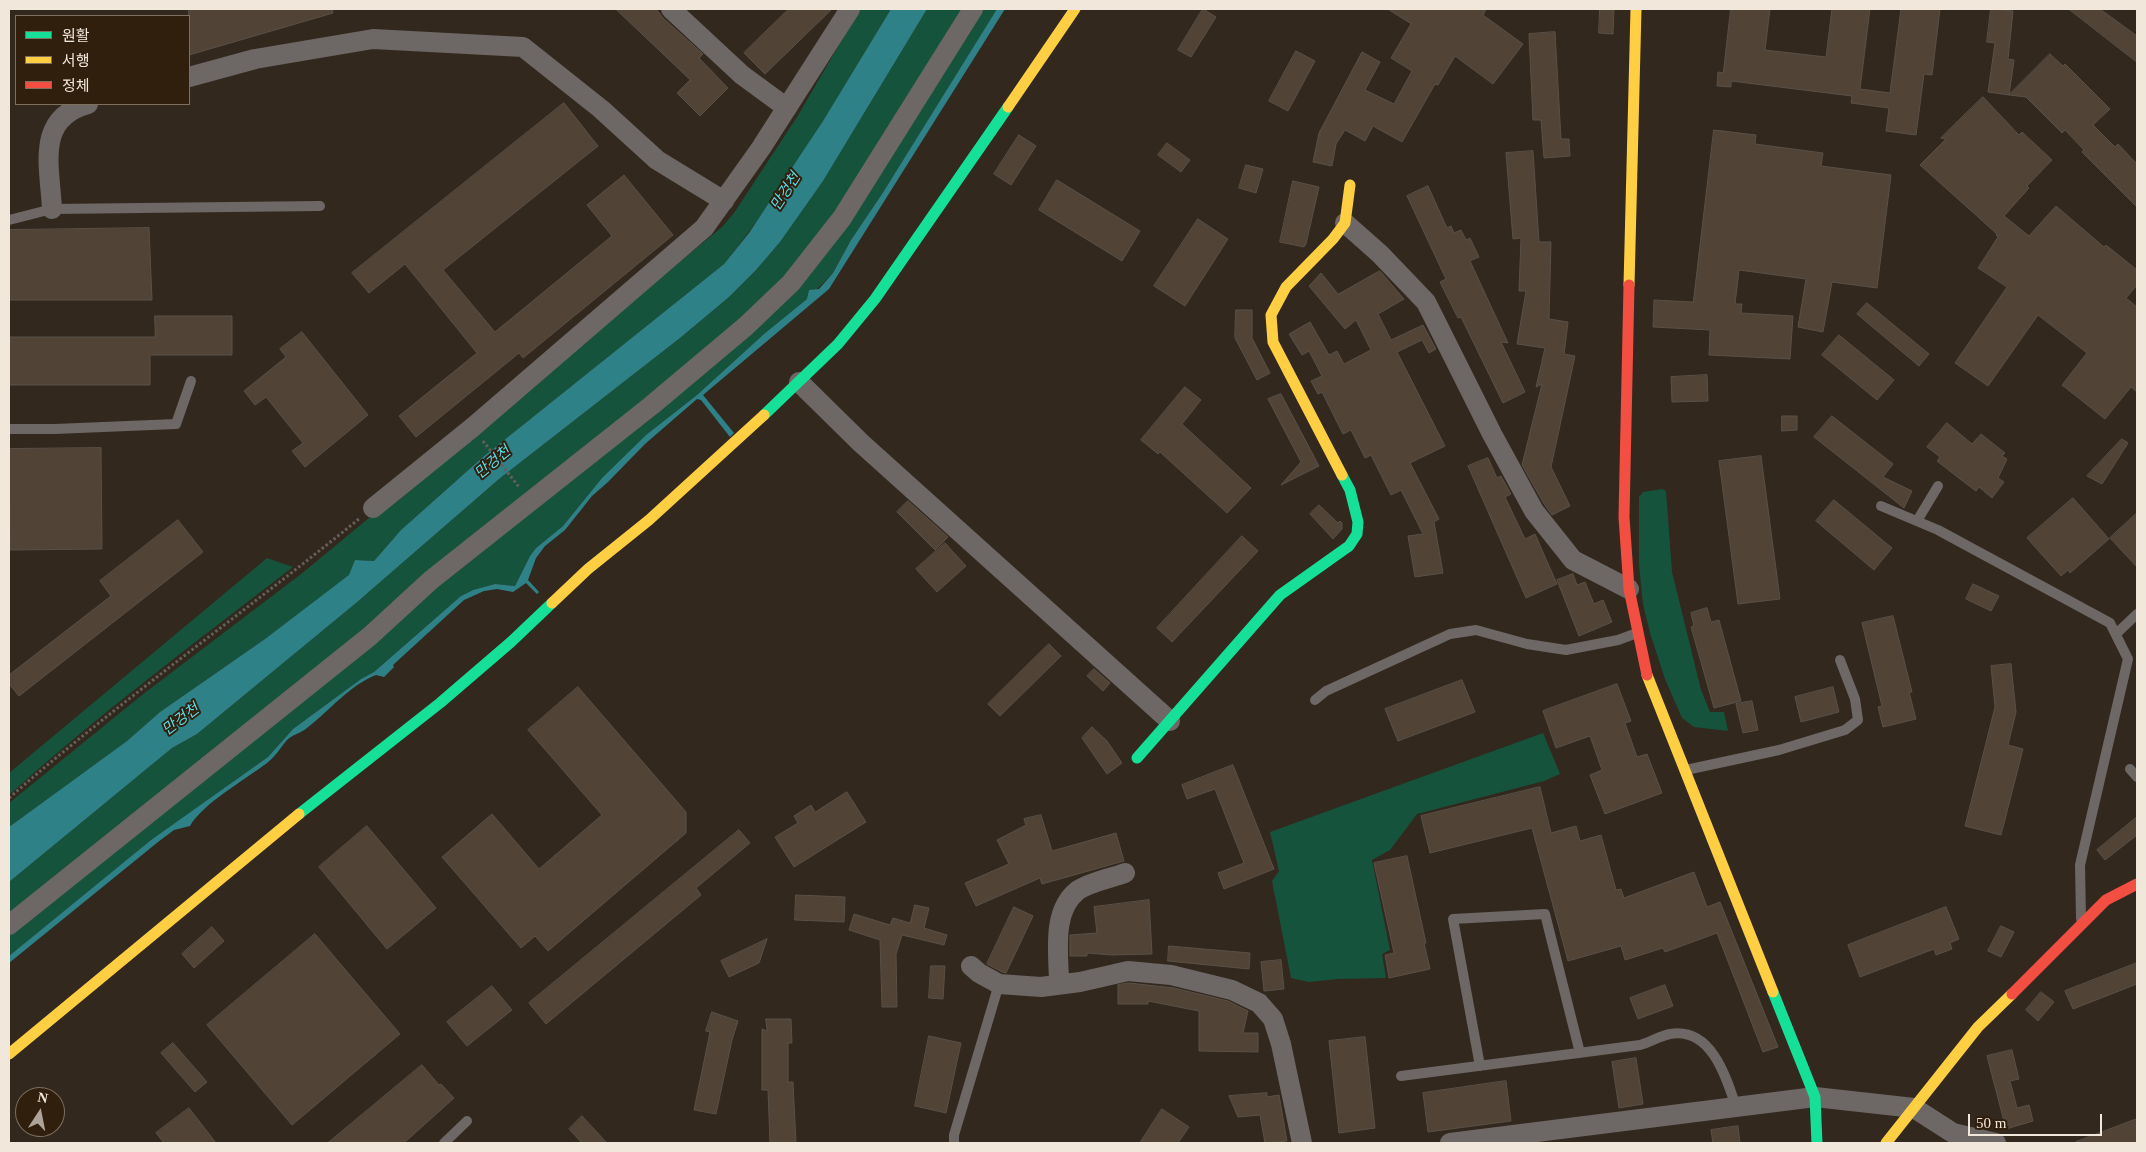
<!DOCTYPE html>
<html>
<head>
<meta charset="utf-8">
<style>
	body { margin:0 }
	#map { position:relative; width:2146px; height:1152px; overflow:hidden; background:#32281e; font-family:"Times New Roman","Noto Sans KR",serif }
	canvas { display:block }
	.frame { position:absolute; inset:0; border:10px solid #f2e7db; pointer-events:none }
	.legend { position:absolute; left:15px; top:15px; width:175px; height:90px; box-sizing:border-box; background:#301f0d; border:1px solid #7e6f5f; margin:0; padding:6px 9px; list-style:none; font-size:15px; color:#f2e7db }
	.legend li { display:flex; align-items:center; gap:10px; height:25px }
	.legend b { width:25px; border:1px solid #7e6f5f }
	.north { position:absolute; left:15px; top:1087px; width:50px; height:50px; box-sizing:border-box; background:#301f0d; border:1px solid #7e6f5f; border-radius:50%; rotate:11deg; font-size:14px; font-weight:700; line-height:20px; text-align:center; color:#f2e7db }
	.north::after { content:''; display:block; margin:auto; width:18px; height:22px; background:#afa499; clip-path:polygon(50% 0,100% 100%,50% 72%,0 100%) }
	.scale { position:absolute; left:1968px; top:1114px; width:134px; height:22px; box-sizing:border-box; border:2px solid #f2e7db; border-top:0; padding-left:6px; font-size:15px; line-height:18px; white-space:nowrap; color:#f2e7db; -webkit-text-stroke:4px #301f0d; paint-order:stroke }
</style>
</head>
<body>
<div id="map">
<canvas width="2146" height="1152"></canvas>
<div class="frame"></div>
<ul class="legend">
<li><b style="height:6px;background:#16e098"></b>원활</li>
<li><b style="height:6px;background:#ffcf43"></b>서행</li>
<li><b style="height:6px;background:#f24e42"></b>정체</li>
</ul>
<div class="north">N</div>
<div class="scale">50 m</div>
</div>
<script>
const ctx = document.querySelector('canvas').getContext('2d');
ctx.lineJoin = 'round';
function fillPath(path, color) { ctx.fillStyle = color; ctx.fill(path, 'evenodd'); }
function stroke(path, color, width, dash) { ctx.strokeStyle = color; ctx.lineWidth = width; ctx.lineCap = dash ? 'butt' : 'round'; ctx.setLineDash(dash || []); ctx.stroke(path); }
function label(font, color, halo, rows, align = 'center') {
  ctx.font = font + ' "Times New Roman","Noto Sans KR",serif'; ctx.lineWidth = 4; ctx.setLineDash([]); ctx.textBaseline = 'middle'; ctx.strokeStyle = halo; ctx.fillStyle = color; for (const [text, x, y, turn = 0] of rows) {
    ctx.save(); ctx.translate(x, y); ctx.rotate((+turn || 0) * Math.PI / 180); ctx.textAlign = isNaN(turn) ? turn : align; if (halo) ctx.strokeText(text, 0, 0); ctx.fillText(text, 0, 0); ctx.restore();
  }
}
const green = new Path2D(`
	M 860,9 L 891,9 C 838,95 788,185 724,264 L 483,457 L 401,530 L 374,561 L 355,560 L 350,575 L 265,639 L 160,712 L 127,741 L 9,827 L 9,803 L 142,695 L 301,574 L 722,227 L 734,213 L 797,117 Z
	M 927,9 L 969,9 L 790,282 L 9,923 L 9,882 L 172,748 L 197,734 L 356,603 L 499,479 L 680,338 L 729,297 L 756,270 L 780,242 L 823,181 Z
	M 976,9 L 997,9 L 882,194 L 851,240 L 833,273 L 807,299 L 764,334 L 697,395 L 646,435 L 602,478 L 563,526 L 536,548 L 530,556 L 515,586 L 495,584 L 473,590 L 461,596 L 374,672 L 361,679 L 293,729 L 268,757 L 151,840 L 9,956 L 9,928 L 793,285 Z
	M 1662,489 L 1666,491 L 1672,572 L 1701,690 L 1710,712 L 1724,712 L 1728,731 L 1694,727 L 1682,718 L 1665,679 L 1650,633 L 1643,604 L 1639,564 L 1639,497 L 1643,492 Z
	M 267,558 L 293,567 C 197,641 99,714 9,795 L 9,773 Z
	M 1543,733 L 1560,774 L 1544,781 L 1417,814 L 1390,850 L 1372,860 L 1390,950 L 1382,954 L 1386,978 L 1337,979 L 1309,982 L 1291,978 L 1272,881 L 1279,871 L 1270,832 Z`);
const water = new Path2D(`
	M 891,9 L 927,9 L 823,181 L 780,242 L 756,270 L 729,297 L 680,338 L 499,479 L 356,603 L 197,734 L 172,748 L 9,882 L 9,827 L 127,741 L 160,712 L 265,639 L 349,575 L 355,560 L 374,561 L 401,530 L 483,457 L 724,264 L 749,233 L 823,121 Z
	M 997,9 L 1005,9 L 829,289 L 703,395 L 734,433 L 730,437 L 701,400 L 697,399 L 645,444 L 608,482 L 592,496 L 565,530 L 545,546 L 536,558 L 528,580 L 539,592 L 537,594 L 526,583 L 513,592 L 497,589 L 484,591 L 464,600 L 393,665 L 394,667 L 384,677 L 376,675 C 350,685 329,711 307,728 C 301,733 292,735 287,740 C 280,748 276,756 267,763 C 246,779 202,804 190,826 L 174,830 L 158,842 L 9,963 L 9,956 L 151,840 L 268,757 L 293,729 L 361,679 L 374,672 L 461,596 L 473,590 L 495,584 L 515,586 L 530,556 L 536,548 L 563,526 L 602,478 L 646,435 L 697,395 L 764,334 L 807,299 L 809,290 L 819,289 L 833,273 L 851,240 L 882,194 Z`);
const building = new Path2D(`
	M 189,9 L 332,9 L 333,13 L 189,55 Z
	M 616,9 L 656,9 L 663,18 L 703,54 L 699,58 L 728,88 L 700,116 L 677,93 L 690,80 Z
	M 789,9 L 832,9 L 765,74 L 744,53 Z
	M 1203,9 L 1216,17 L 1191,57 L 1178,50 Z
	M 1388,9 L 1486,9 L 1483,15 L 1523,44 L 1493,84 L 1455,56 L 1438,85 L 1435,84 L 1402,142 L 1373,126 L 1365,141 L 1345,130 L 1336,144 L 1332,166 L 1313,162 L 1319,133 L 1362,52 L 1380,62 L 1365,90 L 1394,104 L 1412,71 L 1391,58 L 1411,24 Z
	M 1600,9 L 1614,9 L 1613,34 L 1599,33 Z
	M 1731,9 L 1770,9 L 1765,50 L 1826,57 L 1832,9 L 1870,9 L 1860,89 L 1890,93 L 1901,9 L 1940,9 L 1932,75 L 1924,74 L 1916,135 L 1886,131 L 1889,108 L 1851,103 L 1852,96 L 1731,81 L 1731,87 L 1717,86 L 1718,72 L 1723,73 Z
	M 1991,9 L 2013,11 L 2008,59 L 2014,60 L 2009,95 L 1988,92 L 1995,43 L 1987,42 Z
	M 2069,9 L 2100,9 L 2137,36 L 2137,62 Z
	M 1555,32 L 1561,139 L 1569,139 L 1570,156 L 1544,158 L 1541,120 L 1533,120 L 1529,34 Z
	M 1296,51 L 1315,61 L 1288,111 L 1269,101 Z
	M 2050,54 L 2063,66 L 2065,64 L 2110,109 L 2093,125 L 2115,147 L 2118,144 L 2137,164 L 2137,207 L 2082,152 L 2084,150 L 2065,130 L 2062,133 L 2026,97 L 2009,95 Z
	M 1983,97 L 2019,135 L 2022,132 L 2052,160 L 2027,186 L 2029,188 L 2004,216 L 2029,236 L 2056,206 L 2104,247 L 2106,245 L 2137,270 L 2137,285 L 2126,298 L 2137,307 L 2137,392 L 2131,387 L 2105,419 L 2062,385 L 2087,353 L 2038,315 L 1988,386 L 1955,363 L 2007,287 L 1978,268 L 1998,237 L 1996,235 L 1997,234 L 1920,165 L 1946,139 L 1941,138 Z
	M 564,103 L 598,146 L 443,270 L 495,332 L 612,236 L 587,205 L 624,175 L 673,235 L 523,358 L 519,353 L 416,437 L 399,416 L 477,353 L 405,264 L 369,293 L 352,273 Z
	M 1714,130 L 1756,135 L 1755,144 L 1823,153 L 1821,166 L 1891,175 L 1877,288 L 1832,282 L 1823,332 L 1798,327 L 1806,279 L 1739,270 L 1735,304 L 1742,304 L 1741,313 L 1793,316 L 1790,359 L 1709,355 L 1710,330 L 1653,327 L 1654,300 L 1693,302 Z
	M 1019,135 L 1036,146 L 1011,185 L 994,174 Z
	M 1167,143 L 1190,160 L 1181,172 L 1158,155 Z
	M 1533,151 L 1539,242 L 1551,242 L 1549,319 L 1568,322 L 1564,354 L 1575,356 L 1551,467 L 1570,506 L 1552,515 L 1544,504 L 1522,465 L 1542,384 L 1536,387 L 1545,348 L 1517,344 L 1526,291 L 1519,291 L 1521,238 L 1513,239 L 1506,153 Z
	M 1246,165 L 1263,169 L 1256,193 L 1239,188 Z
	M 1057,180 L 1140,231 L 1122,261 L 1039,210 Z
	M 1293,181 L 1319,187 L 1306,244 L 1304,247 L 1280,242 Z
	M 1428,186 L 1447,228 L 1451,226 L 1454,233 L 1461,230 L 1466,240 L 1470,238 L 1479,257 L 1470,261 L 1508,343 L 1501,342 L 1525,392 L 1503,403 L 1461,317 L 1458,318 L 1440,282 L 1446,279 L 1407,196 Z
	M 1198,219 L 1228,239 L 1185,306 L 1154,286 Z
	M 149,228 L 152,300 L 9,300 L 9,230 Z
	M 1380,271 L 1404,299 L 1378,314 L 1391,340 L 1423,325 L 1436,349 L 1429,353 L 1422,340 L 1397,352 L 1445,446 L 1410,463 L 1439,519 L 1434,522 L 1443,573 L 1415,577 L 1408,536 L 1423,534 L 1401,490 L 1391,495 L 1371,455 L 1365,458 L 1351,430 L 1343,434 L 1322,392 L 1318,394 L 1311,381 L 1322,376 L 1309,351 L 1302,355 L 1289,334 L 1310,322 L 1329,355 L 1337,351 L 1344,364 L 1371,350 L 1356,320 L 1345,329 L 1309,286 L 1321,273 L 1338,294 Z
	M 1867,303 L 1929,354 L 1919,366 L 1857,314 Z
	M 1236,310 L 1252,310 L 1252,338 L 1270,373 L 1257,380 L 1235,338 Z
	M 155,316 L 232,316 L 232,355 L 150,355 L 150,385 L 9,385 L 9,337 L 155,337 Z
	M 302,332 L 368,415 L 305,467 L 292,451 L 303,443 L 266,397 L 255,405 L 244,391 L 286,357 L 280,349 Z
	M 1839,335 L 1894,380 L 1877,400 L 1822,355 Z
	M 1707,375 L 1708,401 L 1672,402 L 1671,377 Z
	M 1185,387 L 1201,400 L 1182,424 L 1251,488 L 1227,513 L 1160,452 L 1158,454 L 1141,440 Z
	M 1281,394 L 1319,466 L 1281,485 L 1301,462 L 1268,399 Z
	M 1782,416 L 1797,416 L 1797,430 L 1782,431 Z
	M 1832,416 L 1893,464 L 1883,477 L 1912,491 L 1904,508 L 1814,437 Z
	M 1947,423 L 1972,444 L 1981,434 L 2005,453 L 2002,456 L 2007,459 L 1998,478 L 2004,482 L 1992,498 L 1979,487 L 1976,491 L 1960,479 L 1937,461 L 1940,457 L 1927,447 Z
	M 2122,439 L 2128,443 L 2102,484 L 2087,476 Z
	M 101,448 L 102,549 L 10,550 L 9,449 Z
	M 1761,456 L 1780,599 L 1738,604 L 1719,461 Z
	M 1488,458 L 1497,478 L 1501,476 L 1511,494 L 1505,497 L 1525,539 L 1535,534 L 1557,584 L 1526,598 L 1468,466 Z
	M 2073,498 L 2109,539 L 2070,573 L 2068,570 L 2061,576 L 2027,538 Z
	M 1834,500 L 1892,548 L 1874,570 L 1816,521 Z
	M 908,501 L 948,537 L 935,550 L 897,512 Z
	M 1319,505 L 1338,523 L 1340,521 L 1342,523 L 1342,529 L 1333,539 L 1310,514 Z
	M 2137,513 L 2137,567 L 2110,538 Z
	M 178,520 L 203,552 L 19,696 L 9,684 L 9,675 L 111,596 L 100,581 Z
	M 1242,536 L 1258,551 L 1172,642 L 1157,628 Z
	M 945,543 L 966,566 L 937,592 L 916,569 Z
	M 1573,574 L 1577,585 L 1585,582 L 1594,604 L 1603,600 L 1612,622 L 1579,636 L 1557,580 Z
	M 1973,584 L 1999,596 L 1991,611 L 1966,599 Z
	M 1707,608 L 1711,622 L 1719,620 L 1741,701 L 1714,708 L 1691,627 L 1694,626 L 1691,613 Z
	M 1893,616 L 1912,692 L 1909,692 L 1916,719 L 1883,727 L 1878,707 L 1882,706 L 1862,623 Z
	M 1049,644 L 1061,656 L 1000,716 L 988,704 Z
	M 2011,664 L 2016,712 L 2008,745 L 2023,749 L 2001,835 L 1965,826 L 1995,707 L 1991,666 Z
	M 1094,669 L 1110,683 L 1103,691 L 1087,676 Z
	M 1462,680 L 1475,712 L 1398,741 L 1385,709 Z
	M 1617,684 L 1631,721 L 1625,723 L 1637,757 L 1647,754 L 1662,793 L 1605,814 L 1590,775 L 1602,770 L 1590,736 L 1556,748 L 1543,711 Z
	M 578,687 L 686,812 L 686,833 L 548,951 L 535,936 L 521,948 L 442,857 L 492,814 L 539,869 L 602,815 L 528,730 Z
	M 1833,687 L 1839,712 L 1801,722 L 1795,697 Z
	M 1752,701 L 1758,730 L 1743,733 L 1736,704 Z
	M 1092,727 L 1107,741 L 1122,763 L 1107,774 L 1082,738 Z
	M 1233,765 L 1274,869 L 1224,889 L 1218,873 L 1244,863 L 1215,789 L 1187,799 L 1182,785 Z
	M 1540,787 L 1551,833 L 1576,826 L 1580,841 L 1601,835 L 1616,890 L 1621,889 L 1624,898 L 1694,872 L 1707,907 L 1720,902 L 1778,1047 L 1763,1052 L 1717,933 L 1665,952 L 1663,948 L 1625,960 L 1621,946 L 1568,961 L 1532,828 L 1430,853 L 1421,816 Z
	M 847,792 L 866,822 L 794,867 L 775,837 L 798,823 L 794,816 L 811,805 L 815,812 Z
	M 1041,815 L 1052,851 L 1116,833 L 1124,861 L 1042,884 L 1040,878 L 976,906 L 965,883 L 1009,864 L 997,840 L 1026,825 L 1024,819 Z
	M 2137,817 L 2137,835 L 2105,860 L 2097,850 Z
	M 367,826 L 436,908 L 387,949 L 319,867 Z
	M 739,830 L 750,843 L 696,888 L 701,895 L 546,1024 L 529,1003 Z
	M 1407,856 L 1426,943 L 1424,943 L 1430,969 L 1389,978 L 1385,955 L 1394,953 L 1374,863 Z
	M 796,895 L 845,897 L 844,922 L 795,920 Z
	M 1149,900 L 1152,954 L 1112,955 L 1087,953 L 1087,956 L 1070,956 L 1070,935 L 1097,933 L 1094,907 Z
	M 915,905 L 929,908 L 924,928 L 947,935 L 944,945 L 902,935 L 896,954 L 897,1007 L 882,1007 L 880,940 L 849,930 L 854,914 L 890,925 L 893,918 L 910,923 Z
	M 1014,907 L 1033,916 L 1006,973 L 1002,972 L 987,964 Z
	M 1946,907 L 1959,939 L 1950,943 L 1952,949 L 1936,955 L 1934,949 L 1860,977 L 1848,945 Z
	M 2001,926 L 2014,932 L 2001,957 L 1988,951 Z
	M 212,927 L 224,941 L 194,968 L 182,954 Z
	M 315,934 L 400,1034 L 292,1125 L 207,1025 Z
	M 767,939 L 759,963 L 729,977 L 721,961 Z
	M 1169,946 L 1250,953 L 1249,969 L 1168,961 Z
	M 1281,960 L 1284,989 L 1264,991 L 1261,962 Z
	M 2137,963 L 2137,984 L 2073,1009 L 2065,991 Z
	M 931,966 L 945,966 L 943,999 L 929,998 Z
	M 1129,983 L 1174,988 L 1228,1001 L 1248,1011 L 1243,1033 L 1258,1033 L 1258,1052 L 1199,1051 L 1199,1011 L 1148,1001 L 1148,1004 L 1118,1004 L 1118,985 Z
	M 1665,985 L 1673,1006 L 1638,1019 L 1630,998 Z
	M 492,986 L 512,1010 L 467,1046 L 447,1022 Z
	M 2041,992 L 2054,1002 L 2038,1021 L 2026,1010 Z
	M 712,1012 L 738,1021 L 732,1040 L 716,1114 L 694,1110 L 710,1032 L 706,1031 Z
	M 766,1019 L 791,1019 L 792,1043 L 788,1043 L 788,1082 L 793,1082 L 796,1143 L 770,1143 L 768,1090 L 762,1090 L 762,1029 L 767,1031 Z
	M 929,1036 L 961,1043 L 946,1113 L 915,1106 Z
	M 1365,1037 L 1375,1128 L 1339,1133 L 1329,1041 Z
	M 173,1043 L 207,1082 L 195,1092 L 161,1053 Z
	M 2012,1050 L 2019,1079 L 2010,1081 L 2017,1108 L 2029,1105 L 2033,1121 L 2006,1129 L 1987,1056 Z
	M 1636,1058 L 1643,1104 L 1619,1108 L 1612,1062 Z
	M 422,1065 L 439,1085 L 441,1084 L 454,1098 L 404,1143 L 328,1143 Z
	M 1506,1081 L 1511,1121 L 1428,1132 L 1423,1093 Z
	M 1267,1093 L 1267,1097 L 1279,1095 L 1287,1141 L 1265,1143 L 1260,1115 L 1238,1117 L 1229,1096 Z
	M 189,1108 L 216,1143 L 164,1143 L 156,1133 Z
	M 1162,1109 L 1189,1127 L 1178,1143 L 1140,1143 Z
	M 582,1116 L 607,1143 L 582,1143 L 569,1129 Z
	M 2137,1119 L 2137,1143 L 2076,1143 L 2076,1142 Z
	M 1738,1126 L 1740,1143 L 1713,1143 L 1711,1130 Z`);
const path = new Path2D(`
	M 483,441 L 519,487
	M 9,798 C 122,699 244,613 360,518`);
const lane = new Path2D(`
	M 9,220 L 52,209 L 320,206
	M 9,429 L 55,429 L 176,424 L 191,381
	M 1881,506 L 1938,530 L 2110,623 L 2128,659 L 2080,865 L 2081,919
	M 1917,521 L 1938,486
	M 2116,634 L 2137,614
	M 1315,700 L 1326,691 L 1450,634 L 1476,630 L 1527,644 L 1566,650 L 1618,640 L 1637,633
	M 2130,769 L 2137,777
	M 1686,770 L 1779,750 L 1845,730 L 1858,720 L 1855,699 L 1840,660
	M 1480,1066 L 1453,919 L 1545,914 L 1580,1053
	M 1401,1076 L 1640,1045 C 1650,1042 1660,1036 1670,1034 C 1711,1027 1726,1076 1736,1107
	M 444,1143 L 467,1121
	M 954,1143 L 954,1135 L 999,984`);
const street = new Path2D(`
	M 671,9 L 742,75 L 787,108
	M 189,77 L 255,59 L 373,39 L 523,47 L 601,109 L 657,160 L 724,201
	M 52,209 C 50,167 35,118 88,104
	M 1345,223 L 1380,254 L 1426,302 L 1492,434 L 1534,511 L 1573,560 L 1629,589
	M 799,382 L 861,443 L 1170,721
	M 373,508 L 473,427 L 704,228 L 761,148 L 850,9
	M 9,925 L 370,636 L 431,580 L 652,405 L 746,326 L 791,283 L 842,218 L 973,9
	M 971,966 L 979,973 L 999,984 L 1041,987 L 1080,982 L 1128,971 L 1171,975 L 1232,990 L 1259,1003 L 1273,1019 L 1281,1044 L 1302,1143
	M 1059,984 C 1059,955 1051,912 1077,891 C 1087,883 1112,878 1125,873
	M 1450,1143 L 1815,1097 L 1914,1108 L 1953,1133 L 1996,1143`);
const fast = new Path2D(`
	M 764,415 L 838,344 L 875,299 L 1008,107
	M 1137,758 L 1280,595 L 1349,546 L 1357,534 L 1358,522 L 1350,490 L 1342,475
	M 299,814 L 440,703 L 511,642 L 552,603
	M 1773,992 L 1815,1097 L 1817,1143`);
const slow = new Path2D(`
	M 1008,107 L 1075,9
	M 1629,285 L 1636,9
	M 1342,475 L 1273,342 L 1271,315 L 1286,287 L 1333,239 L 1345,223 L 1350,185
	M 552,603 L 588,569 L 649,520 L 764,415
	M 1647,675 L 1773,992
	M 9,1054 L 299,814
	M 1886,1143 L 1978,1027 L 2012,994`);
const jam = new Path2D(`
	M 1629,285 L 1624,517 L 1629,589 L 1647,675
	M 2012,994 L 2106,900 L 2137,884`);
const waterNames = [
	["만겅천",786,192,-57],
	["만겅천",493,463,-40],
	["만겅천",181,720,-37]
];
fillPath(green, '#16533c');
fillPath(water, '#2f8188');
fillPath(building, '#514436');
stroke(building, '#595048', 1);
stroke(path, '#665f5b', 3, [2.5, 2.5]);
stroke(lane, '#6d6765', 10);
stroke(street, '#6d6765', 20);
stroke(fast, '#16e098', 11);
stroke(slow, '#ffcf43', 11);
stroke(jam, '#f24e42', 11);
label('italic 15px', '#5cdeec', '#301f0d', waterNames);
</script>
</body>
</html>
